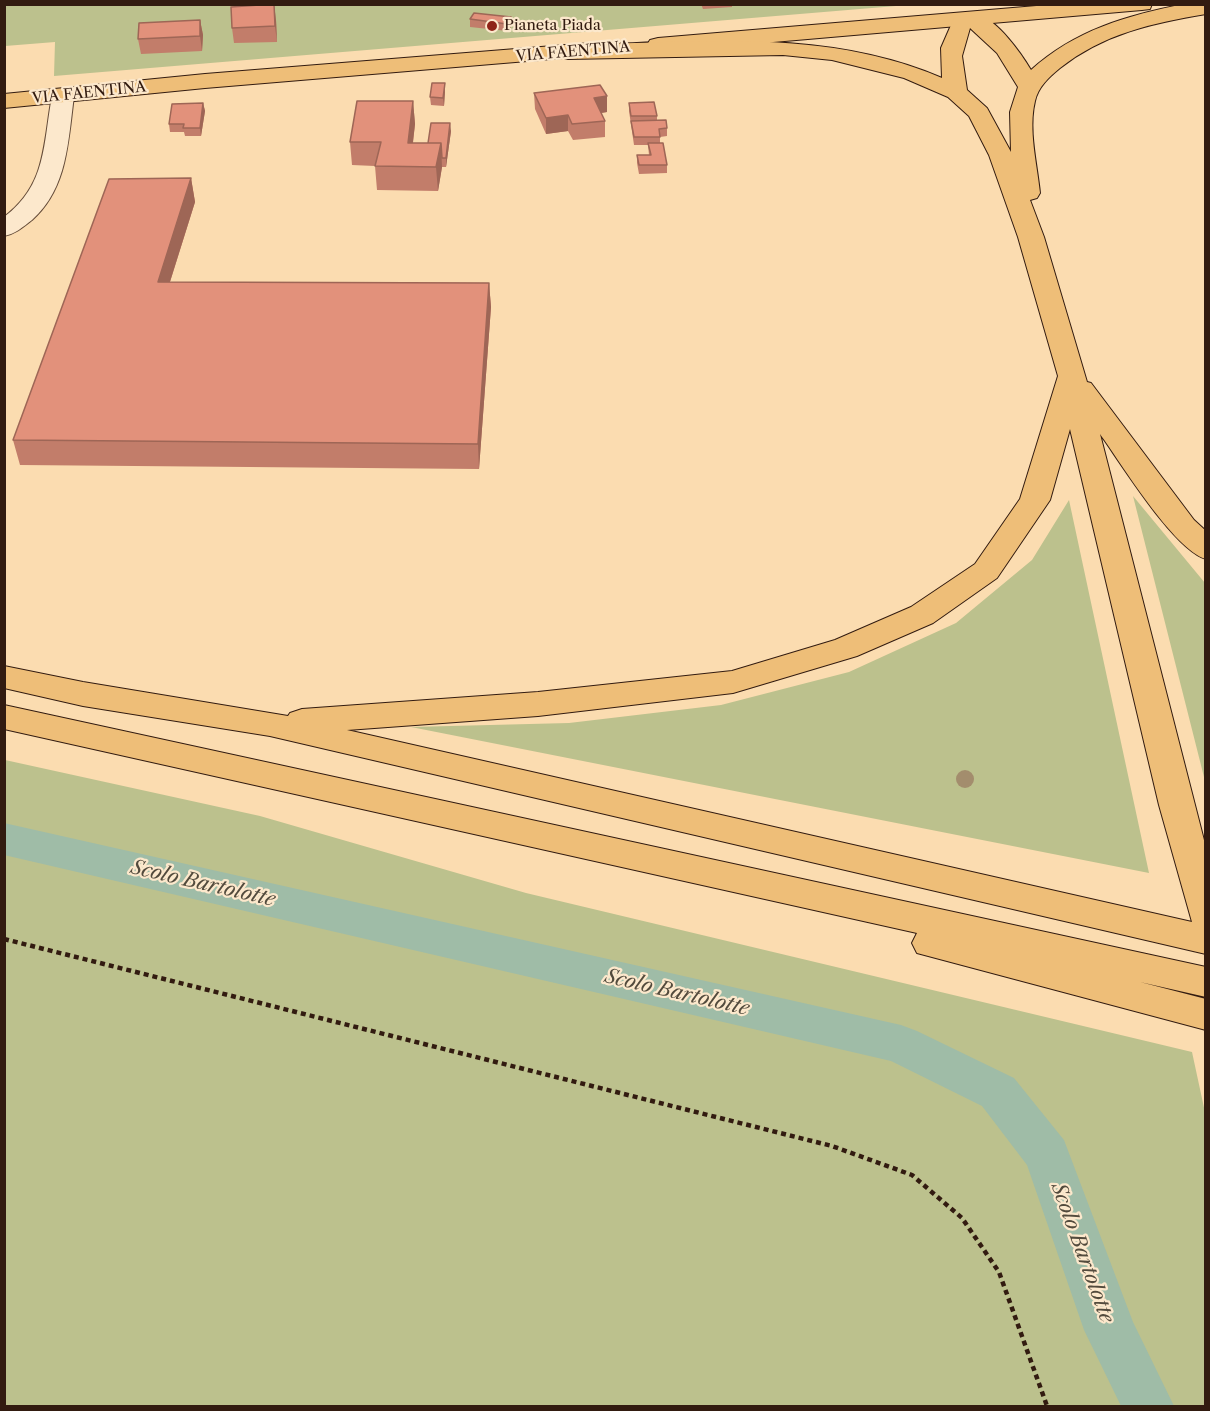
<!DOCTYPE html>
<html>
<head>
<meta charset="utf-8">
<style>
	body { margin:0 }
	#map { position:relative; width:1210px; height:1411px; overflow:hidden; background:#fbdcb0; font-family:"Libre Caslon Text",serif }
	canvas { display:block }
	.frame { position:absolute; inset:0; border:6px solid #321b10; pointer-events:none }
</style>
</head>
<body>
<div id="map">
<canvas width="1210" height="1411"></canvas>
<div class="frame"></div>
</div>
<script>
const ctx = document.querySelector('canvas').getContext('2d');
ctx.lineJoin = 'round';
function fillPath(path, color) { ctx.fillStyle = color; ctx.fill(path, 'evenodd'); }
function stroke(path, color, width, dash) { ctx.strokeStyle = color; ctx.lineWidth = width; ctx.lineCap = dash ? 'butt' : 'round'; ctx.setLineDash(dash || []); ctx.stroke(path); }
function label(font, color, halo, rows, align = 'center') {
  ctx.font = font + ' "Libre Caslon Text",serif'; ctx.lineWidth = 4.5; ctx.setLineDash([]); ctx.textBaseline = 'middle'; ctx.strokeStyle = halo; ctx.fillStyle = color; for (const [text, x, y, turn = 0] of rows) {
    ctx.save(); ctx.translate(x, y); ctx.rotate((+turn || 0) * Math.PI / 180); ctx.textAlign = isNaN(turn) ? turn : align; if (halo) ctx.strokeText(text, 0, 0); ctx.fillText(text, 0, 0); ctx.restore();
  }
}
const green = new Path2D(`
	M 5,4 L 908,5 L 54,76 L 55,42 L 5,46 Z
	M 1133,496 L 1205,583 L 1205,781 Z
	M 1069,500 L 1149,873 L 411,727 L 569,723 L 721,705 L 849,672 L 956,623 L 1032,560 Z
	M 5,760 L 260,816 L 526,893 L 1192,1052 L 1206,1117 L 1205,1406 L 5,1406 Z`);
const canal = new Path2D(`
	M 4,823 L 901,1025 L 917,1031 L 1014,1078 L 1064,1140 L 1133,1322 L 1174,1406 L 1121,1406 L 1084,1330 L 1027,1165 L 982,1106 L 891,1061 L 4,855 Z`);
const path = new Path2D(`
	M 4,939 L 832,1146 L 912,1175 L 962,1218 L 999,1272 L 1047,1406`);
const street = new Path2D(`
	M 63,89 L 71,91 L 74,96 C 68,140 68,188 32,220 C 23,227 15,234 4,236 L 4,217 C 47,185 43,144 52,96 L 55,91 Z`);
const primary = new Path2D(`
	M 1060,4 L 1152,4 L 1150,9 L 1142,10 L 658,52 L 650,50 L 647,45 L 650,40 L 658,38 Z
	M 603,42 L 611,44 L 614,49 L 611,54 L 205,88 L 4,108 L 4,94 L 205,74 Z`);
const highway = new Path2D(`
	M 1185,4 L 1206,4 L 1206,14 C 1152,23 1103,34 1060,68 C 1049,77 1038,87 1035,101 C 1028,130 1037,163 1040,193 L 1037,198 L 1030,200 L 1044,237 L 1087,382 L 1091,383 L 1194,520 L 1206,531 L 1206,559 C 1174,550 1121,463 1100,434 L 1206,848 L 1206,954 L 270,736 L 83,706 L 4,688 L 4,666 L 83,682 L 288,716 L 290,713 L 302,709 L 538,692 L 732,671 L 835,640 L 911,607 L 975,564 L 1020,499 L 1058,376 L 1018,237 L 989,155 L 969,116 L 948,97 L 904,78 L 832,60 L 783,55 L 568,59 L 560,57 L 557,52 L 560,47 L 568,45 C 693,43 824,27 942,78 L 941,48 L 955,16 C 962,15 972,12 979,15 C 998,21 1021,53 1031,70 C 1075,30 1128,15 1185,4 ZM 970,28 L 997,53 L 1018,87 L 1010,112 L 1011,152 L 987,108 L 967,90 L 962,56 ZM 1070,429 L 1159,805 L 1192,922 L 347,730 L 538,716 L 733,693 L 857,656 L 933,623 L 997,578 L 1050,500 Z
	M 4,705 L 1206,967 L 1206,997 L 1140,982 L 1206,999 L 1206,1030 L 917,953 L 912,943 L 917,933 L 4,729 Z`);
const trees = [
	[965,779]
];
const wall = new Path2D(`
	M 701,4 L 732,4 L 732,7 L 703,9 Z
	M 511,17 L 512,25 L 508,31 L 470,27 L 470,19 Z
	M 200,20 L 203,35 L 202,51 L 141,54 L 138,39 Z
	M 276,20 L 277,42 L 234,43 L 232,28 Z
	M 445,91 L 444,106 L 431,105 L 430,97 Z
	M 534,93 L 607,112 L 601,113 L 605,121 L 605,137 L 573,140 L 568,131 L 546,134 L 535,109 Z
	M 413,101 L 415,124 L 413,143 L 428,143 L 451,131 L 446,167 L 442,167 L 438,191 L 377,190 L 375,166 L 352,165 L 350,142 Z
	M 203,103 L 205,111 L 201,136 L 185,136 L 184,132 L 170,132 L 169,124 Z
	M 629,103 L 657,116 L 657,120 L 667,128 L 667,136 L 660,137 L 660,143 L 667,165 L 667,173 L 639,174 L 637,163 L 637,155 L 649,155 L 648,145 L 634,145 L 629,111 Z
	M 191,178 L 195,202 L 170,282 L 489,283 L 491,307 L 479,469 L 20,465 L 13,440 Z`);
const shadedWall = new Path2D(`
	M 274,4 L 276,20 L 277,42 L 275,26 Z
	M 511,17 L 512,25 L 508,31 L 507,24 Z
	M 200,20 L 203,35 L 202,51 L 200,36 Z
	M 445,83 L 445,91 L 444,106 L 443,98 Z
	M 607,96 L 607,112 L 594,114 L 594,98 Z
	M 413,101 L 415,124 L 410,166 L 408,143 Z
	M 203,103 L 205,111 L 201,136 L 200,128 Z
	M 568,115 L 568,131 L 546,134 L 546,118 Z
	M 450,123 L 451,131 L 446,167 L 446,158 Z
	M 441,143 L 442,167 L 438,191 L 436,167 Z
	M 191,178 L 195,202 L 162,307 L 158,282 Z
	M 489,283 L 491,307 L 479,469 L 478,444 Z`);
const building = new Path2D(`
	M 274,4 L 275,26 L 232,28 L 231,7 Z
	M 474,13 L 511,17 L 507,24 L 470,19 Z
	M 200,20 L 200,36 L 138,39 L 139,23 Z
	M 432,83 L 445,83 L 443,98 L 430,97 Z
	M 600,85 L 607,96 L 594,98 L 605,121 L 572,124 L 568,115 L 546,118 L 534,93 Z
	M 357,101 L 413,101 L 408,143 L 441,143 L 436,167 L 375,166 L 381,142 L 350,142 Z
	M 654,102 L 657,116 L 631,116 L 629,103 Z
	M 203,103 L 200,128 L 183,128 L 184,124 L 169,124 L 172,104 Z
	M 666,120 L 667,128 L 659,129 L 660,137 L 634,137 L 631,121 Z
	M 431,123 L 450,123 L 446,158 L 442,158 L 441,143 L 428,143 Z
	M 648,143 L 663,143 L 667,165 L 639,165 L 637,155 L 651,155 Z
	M 191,178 L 158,282 L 489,283 L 478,444 L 13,440 L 109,179 Z`);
const markers = [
	[492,26,6,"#8f2418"]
];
const farPoinames = [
	["Pianeta Piada",504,26]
];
const farStreetnames = [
	["VIA FAENTINA",573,52,-5],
	["VIA FAENTINA",89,93,-6]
];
const waterNames = [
	["Scolo Bartolotte",203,884,13],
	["Scolo Bartolotte",677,993,13],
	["Scolo Bartolotte",1082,1253,70]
];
fillPath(green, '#bcc18d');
fillPath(canal, '#9fbca7');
stroke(street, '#644b38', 2);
stroke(primary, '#321b10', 2);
stroke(highway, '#321b10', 2);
stroke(path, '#321b10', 4.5, [5, 4]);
fillPath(street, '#fce8cc');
fillPath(primary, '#eebe78');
fillPath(highway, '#eebe78');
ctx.fillStyle = '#a38d6d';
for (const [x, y] of trees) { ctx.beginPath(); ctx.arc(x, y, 9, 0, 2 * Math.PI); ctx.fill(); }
fillPath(wall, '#c27d6a');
fillPath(shadedWall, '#9e6656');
fillPath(building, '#e2917b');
stroke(building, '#9e6656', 1.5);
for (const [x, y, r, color] of markers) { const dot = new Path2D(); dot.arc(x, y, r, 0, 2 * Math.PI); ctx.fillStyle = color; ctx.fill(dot); stroke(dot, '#fce8cc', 2); }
label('15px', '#321b10', '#fce8cc', farPoinames, 'left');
label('15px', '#321b10', '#fce8cc', farStreetnames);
label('italic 20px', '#534b3d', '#fce8cc', waterNames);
</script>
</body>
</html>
